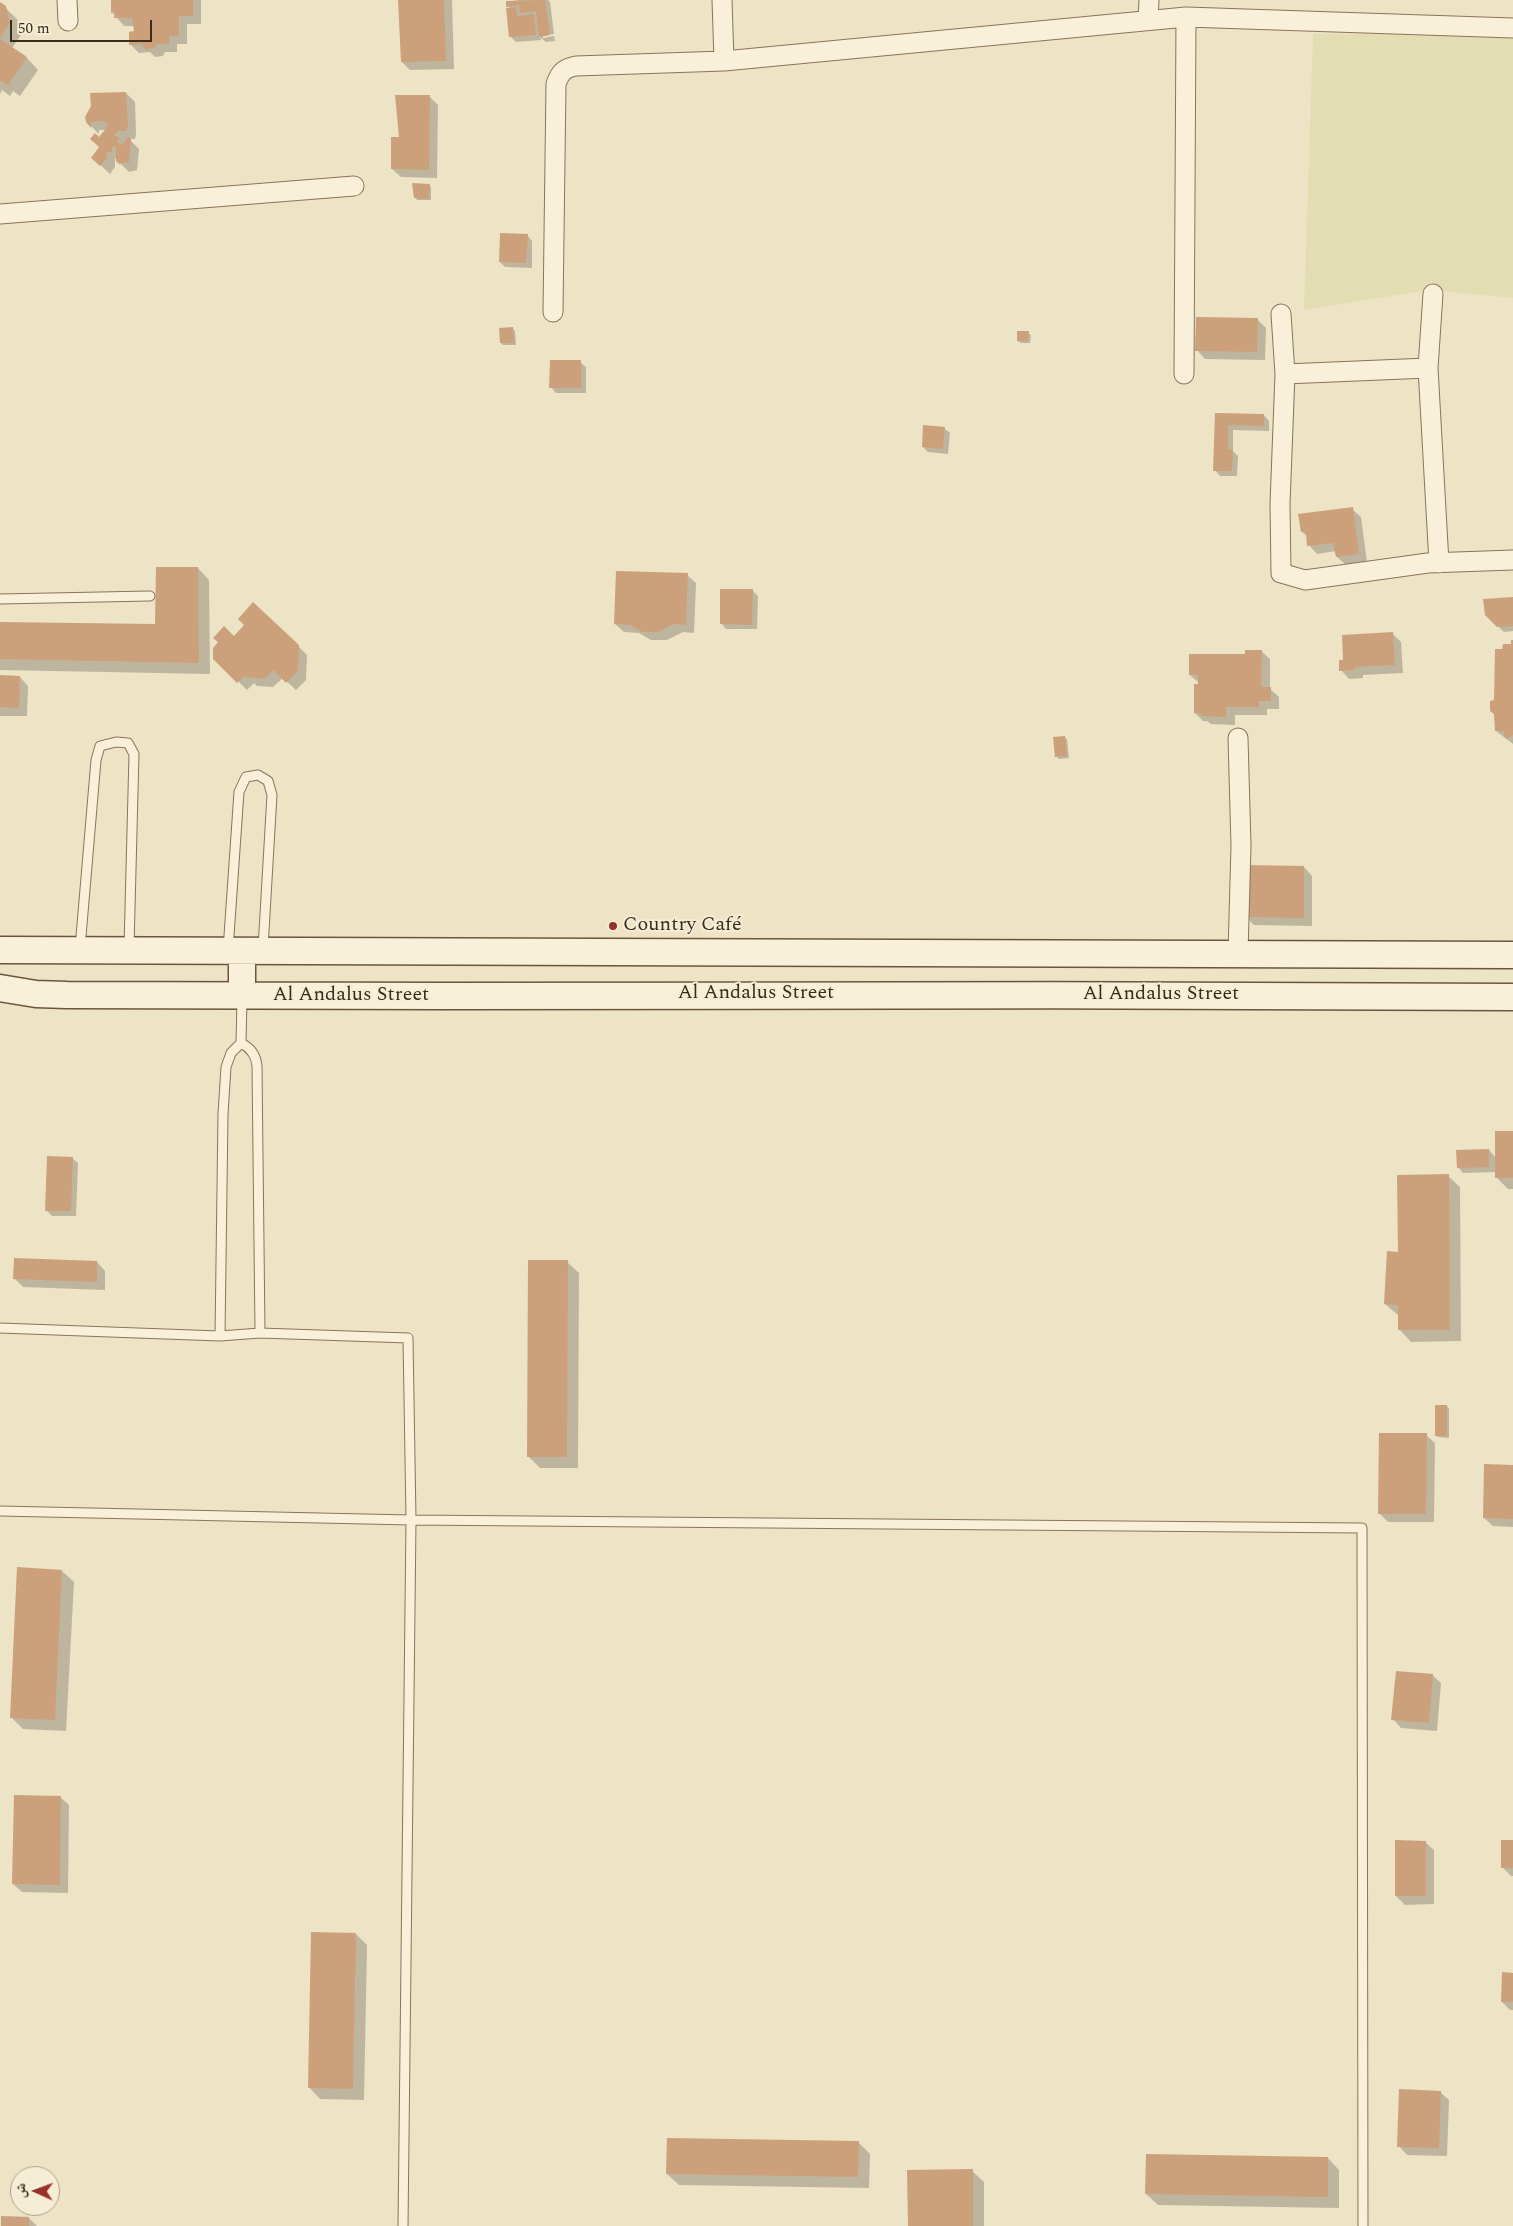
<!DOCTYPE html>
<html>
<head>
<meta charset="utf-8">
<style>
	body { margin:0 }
	#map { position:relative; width:1513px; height:2226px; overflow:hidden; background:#ede3c5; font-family:Spectral,"Noto Naskh Arabic",serif }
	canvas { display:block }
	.north { position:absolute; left:10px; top:2166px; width:50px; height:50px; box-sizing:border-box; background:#f5edd4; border:1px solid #a9a08c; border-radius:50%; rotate:272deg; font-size:14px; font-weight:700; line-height:20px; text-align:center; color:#382c1f }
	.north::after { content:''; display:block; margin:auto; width:18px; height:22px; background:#96312c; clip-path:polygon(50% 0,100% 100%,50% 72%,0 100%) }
	.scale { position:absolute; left:10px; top:20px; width:142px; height:22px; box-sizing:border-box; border:2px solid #382c1f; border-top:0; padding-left:6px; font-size:15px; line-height:18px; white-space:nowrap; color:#382c1f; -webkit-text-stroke:4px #f5edd4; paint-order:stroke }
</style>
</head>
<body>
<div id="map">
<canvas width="1513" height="2226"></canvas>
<div class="north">ش</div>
<div class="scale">50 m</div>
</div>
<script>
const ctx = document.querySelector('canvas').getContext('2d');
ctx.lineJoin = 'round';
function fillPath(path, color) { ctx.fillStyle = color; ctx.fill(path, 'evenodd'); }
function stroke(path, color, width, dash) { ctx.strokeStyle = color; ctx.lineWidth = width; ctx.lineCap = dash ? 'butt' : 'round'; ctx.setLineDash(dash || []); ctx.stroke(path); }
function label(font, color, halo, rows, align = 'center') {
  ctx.font = font + ' Spectral,serif'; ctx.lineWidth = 4; ctx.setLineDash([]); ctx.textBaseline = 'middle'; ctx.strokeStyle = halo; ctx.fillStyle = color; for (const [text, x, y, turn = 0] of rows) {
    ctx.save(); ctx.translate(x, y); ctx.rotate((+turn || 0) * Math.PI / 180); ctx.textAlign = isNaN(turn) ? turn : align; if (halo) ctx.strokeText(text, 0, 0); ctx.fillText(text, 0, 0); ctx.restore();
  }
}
const farmland = new Path2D(`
	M 1313,34 L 1513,34 L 1513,298 L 1429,290 L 1304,310 Z`);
const shadow = new Path2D(`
	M 116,0 L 201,0 L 201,24 L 187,24 L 187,44 L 177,44 L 177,52 L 165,52 L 163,56 L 155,57 L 150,52 L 139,53 L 130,44 L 136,33 L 135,26 L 124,26 L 112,12 Z
	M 399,0 L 452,0 L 454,69 L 410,70 L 402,62 Z
	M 519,0 L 548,0 L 550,2 L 554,34 L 543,35 L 543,38 L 554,36 L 555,41 L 546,42 L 540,37 L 541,40 L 516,42 L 511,37 L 510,9 L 507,2 Z
	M 0,3 L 17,19 L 21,35 L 12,48 L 27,58 L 38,70 L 20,96 L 13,91 L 10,96 L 2,90 L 0,94 Z
	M 126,93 L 135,102 L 136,135 L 135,139 L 129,139 L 139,149 L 137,170 L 129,172 L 115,158 L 115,167 L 110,174 L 92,157 L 101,148 L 99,138 L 107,130 L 99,130 L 99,134 L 87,122 Z
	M 429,96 L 438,105 L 437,178 L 401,177 L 392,169 L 400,139 Z
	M 413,184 L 429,185 L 431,187 L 431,200 L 417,200 L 413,192 Z
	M 527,235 L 532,241 L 532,268 L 505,267 L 500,262 Z
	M 1257,319 L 1266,328 L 1265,360 L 1205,359 L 1197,350 Z
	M 513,329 L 515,331 L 516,345 L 503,345 L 501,343 Z
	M 1028,333 L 1031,335 L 1030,343 L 1021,343 L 1018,341 Z
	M 580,362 L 586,367 L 586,393 L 556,393 L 551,387 Z
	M 1216,414 L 1264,415 L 1269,421 L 1269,431 L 1233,430 L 1233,451 L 1238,456 L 1237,476 L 1220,476 L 1215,470 Z
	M 944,428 L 950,433 L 948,454 L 928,452 L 923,447 Z
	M 1352,509 L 1361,517 L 1367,562 L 1346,565 L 1337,557 L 1336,551 L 1317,554 L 1309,545 L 1308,537 L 1302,532 Z
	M 198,568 L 209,580 L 210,674 L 0,670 L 0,624 L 156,625 Z
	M 687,575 L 696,583 L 694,633 L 683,632 L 667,640 L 651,640 L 639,633 L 624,632 L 615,624 Z
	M 752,590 L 758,596 L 757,629 L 726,629 L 721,623 Z
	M 1513,598 L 1513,631 L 1504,632 L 1486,615 Z
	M 246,625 L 298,646 L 307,655 L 306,680 L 296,690 L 283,678 L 273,687 L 257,686 L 254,683 L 247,690 L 215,658 Z
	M 1393,634 L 1401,642 L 1403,673 L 1363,675 L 1363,678 L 1349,679 L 1341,670 Z
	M 1513,641 L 1513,744 L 1496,731 L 1495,701 L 1504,650 L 1512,646 Z
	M 1261,651 L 1270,659 L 1270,689 L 1279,697 L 1279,709 L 1267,709 L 1267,715 L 1235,715 L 1235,725 L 1211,724 L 1207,721 L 1203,721 L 1195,713 L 1199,683 L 1190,675 Z
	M 0,677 L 20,677 L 28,686 L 27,716 L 0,716 Z
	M 1064,737 L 1067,739 L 1069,758 L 1059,759 L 1056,756 Z
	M 1304,867 L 1312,876 L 1312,926 L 1254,925 L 1245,916 Z
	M 1513,1132 L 1513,1189 L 1508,1189 L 1496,1177 L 1496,1172 L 1463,1173 L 1458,1167 L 1489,1150 L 1496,1158 Z
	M 72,1158 L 78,1163 L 76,1216 L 52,1216 L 46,1210 Z
	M 1448,1176 L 1460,1187 L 1461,1341 L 1411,1342 L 1400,1330 L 1399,1316 L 1385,1304 L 1399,1253 Z
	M 97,1262 L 105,1271 L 105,1290 L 23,1287 L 15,1279 Z
	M 567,1262 L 579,1273 L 578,1468 L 540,1468 L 528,1456 Z
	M 1447,1406 L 1449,1409 L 1449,1438 L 1438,1437 L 1436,1435 Z
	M 1426,1435 L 1435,1443 L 1434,1522 L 1388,1522 L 1379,1513 Z
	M 1513,1466 L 1513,1527 L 1493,1526 L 1484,1518 Z
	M 62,1571 L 74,1582 L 66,1731 L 23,1729 L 11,1717 Z
	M 1432,1675 L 1441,1683 L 1437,1731 L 1401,1728 L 1393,1719 Z
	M 60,1797 L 69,1805 L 68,1893 L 22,1892 L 13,1884 Z
	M 1425,1842 L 1434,1850 L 1434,1904 L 1405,1905 L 1396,1896 Z
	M 1513,1842 L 1513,1876 L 1511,1876 L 1502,1867 Z
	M 356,1934 L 367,1945 L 364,2100 L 320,2099 L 309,2087 Z
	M 1513,1974 L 1513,2010 L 1510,2010 L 1502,2002 Z
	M 1440,2092 L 1449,2100 L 1447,2156 L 1407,2155 L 1399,2146 Z
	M 858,2142 L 870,2154 L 869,2188 L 679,2185 L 667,2174 Z
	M 1328,2158 L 1339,2170 L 1339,2208 L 1158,2205 L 1146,2194 Z
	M 972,2171 L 984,2182 L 984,2226 L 909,2226 Z
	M 29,2218 L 37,2226 L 2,2226 Z`);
const building = new Path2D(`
	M 111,0 L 193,0 L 193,16 L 179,16 L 179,36 L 169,36 L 169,44 L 157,44 L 154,48 L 145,49 L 141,44 L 129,45 L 129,32 L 134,31 L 132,18 L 114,18 L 115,12 L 111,13 Z
	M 398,0 L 444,0 L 446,61 L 401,62 Z
	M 545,0 L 550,35 L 539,37 L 536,11 L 520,13 L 519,5 L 506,7 L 506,1 Z
	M 0,2 L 6,6 L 10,23 L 0,38 Z
	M 516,7 L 517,16 L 534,14 L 536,35 L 509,37 L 506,8 Z
	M 0,39 L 27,57 L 8,85 L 1,81 L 0,82 Z
	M 126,92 L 128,126 L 126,131 L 118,131 L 114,135 L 120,138 L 117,141 L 122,145 L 128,137 L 131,139 L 129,162 L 119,164 L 116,161 L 116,147 L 112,147 L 112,152 L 107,152 L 107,158 L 100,166 L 91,158 L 99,147 L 90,139 L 95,133 L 99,137 L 108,126 L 105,121 L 91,122 L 91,128 L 86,122 L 85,117 L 91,106 L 90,93 Z
	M 395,95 L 430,95 L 429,170 L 391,169 L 391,137 L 399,137 Z
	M 412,183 L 430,184 L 429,199 L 414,198 Z
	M 500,233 L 528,234 L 526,263 L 499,262 Z
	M 1196,317 L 1258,318 L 1257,352 L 1195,351 Z
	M 513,327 L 514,343 L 500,343 L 499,328 Z
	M 1017,331 L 1029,331 L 1028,341 L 1017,341 Z
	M 550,360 L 581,360 L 581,388 L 549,388 Z
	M 1215,413 L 1264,414 L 1264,426 L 1228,425 L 1228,449 L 1233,450 L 1232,471 L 1213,471 Z
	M 923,425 L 945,427 L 943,449 L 922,447 Z
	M 1353,507 L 1359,554 L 1336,557 L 1333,543 L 1307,546 L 1306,532 L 1301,532 L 1298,514 Z
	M 156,567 L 198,567 L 199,663 L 0,659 L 0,622 L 155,624 Z
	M 616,571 L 688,573 L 686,625 L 674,624 L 658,632 L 642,632 L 630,625 L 614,624 Z
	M 720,589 L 753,589 L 752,625 L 720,624 Z
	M 1513,597 L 1513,626 L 1497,627 L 1485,615 L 1483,599 Z
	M 253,602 L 299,645 L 298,671 L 286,683 L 274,670 L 264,679 L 247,677 L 245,675 L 237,683 L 213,659 L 213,648 L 218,642 L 213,638 L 224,626 L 234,636 L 244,625 L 238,619 Z
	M 1393,632 L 1395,665 L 1355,667 L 1355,670 L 1339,671 L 1339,660 L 1343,660 L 1342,635 Z
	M 1511,640 L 1513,640 L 1513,735 L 1507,739 L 1505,738 L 1504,731 L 1495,731 L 1494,714 L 1490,711 L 1490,701 L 1494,700 L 1495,649 L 1502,649 L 1503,644 L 1511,644 Z
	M 1245,650 L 1262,650 L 1261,687 L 1271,687 L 1271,701 L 1259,701 L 1259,707 L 1226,707 L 1226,717 L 1201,716 L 1201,713 L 1194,713 L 1194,684 L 1198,684 L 1198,675 L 1189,675 L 1189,654 L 1245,654 Z
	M 0,675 L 20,676 L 19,708 L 0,707 Z
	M 1065,736 L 1067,756 L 1055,757 L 1053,737 Z
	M 1244,865 L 1304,866 L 1304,918 L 1244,917 Z
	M 1495,1131 L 1513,1131 L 1513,1178 L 1495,1178 Z
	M 1489,1149 L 1489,1167 L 1457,1168 L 1456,1150 Z
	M 47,1156 L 73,1157 L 71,1211 L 45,1211 Z
	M 1449,1174 L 1450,1330 L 1398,1330 L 1398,1305 L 1384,1304 L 1387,1251 L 1398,1252 L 1397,1175 Z
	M 14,1258 L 97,1261 L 97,1282 L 13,1279 Z
	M 528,1260 L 568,1260 L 567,1457 L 527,1457 Z
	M 1435,1405 L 1447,1405 L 1447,1436 L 1435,1436 Z
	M 1379,1433 L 1427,1433 L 1426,1514 L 1378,1514 Z
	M 1484,1464 L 1513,1465 L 1513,1519 L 1483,1518 Z
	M 17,1567 L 62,1570 L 55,1720 L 10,1718 Z
	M 1396,1671 L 1433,1674 L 1429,1723 L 1391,1720 Z
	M 14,1795 L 61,1796 L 60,1885 L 12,1884 Z
	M 1395,1840 L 1426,1841 L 1426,1896 L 1395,1896 Z
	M 1501,1840 L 1513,1840 L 1513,1868 L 1501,1868 Z
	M 311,1932 L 356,1933 L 353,2089 L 308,2088 Z
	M 1502,1972 L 1513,1973 L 1513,2002 L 1501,2002 Z
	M 1399,2089 L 1441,2091 L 1439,2148 L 1397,2147 Z
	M 667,2138 L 859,2141 L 858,2177 L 666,2174 Z
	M 1146,2154 L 1328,2157 L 1328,2197 L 1145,2194 Z
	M 973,2169 L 973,2226 L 908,2226 L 907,2170 Z
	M 1,2216 L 29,2217 L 29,2226 L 1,2226 Z`);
const lane = new Path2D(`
	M 0,599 L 150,596
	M 80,948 L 96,760 L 100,746 L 116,742 L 128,743 L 134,754 L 129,947
	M 228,950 L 239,792 L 246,777 L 258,775 L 268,781 L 272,795 L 263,948
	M 241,1043 C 251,1048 256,1055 257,1066 L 260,1333
	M 241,1043 L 242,999
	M 0,1328 L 220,1336 L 260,1333 L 408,1338 L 411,1520 L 403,2226
	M 220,1336 L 223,1114 L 226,1067 L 231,1053 L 241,1043
	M 0,1511 L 411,1520 L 1362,1528 L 1363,2226`);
const street = new Path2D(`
	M 67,0 L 68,21
	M 722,0 L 724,61
	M 1148,20 L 1149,0
	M 0,214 L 354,186
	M 553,312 L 556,84 C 560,72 565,68 576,66 L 724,61 L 1186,17 L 1513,28
	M 1281,314 L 1285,374 L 1280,504 L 1281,573 L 1305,580 L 1428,563 L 1513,560
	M 1428,368 L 1433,294
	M 1184,374 L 1186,17
	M 1285,374 L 1428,368 L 1439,563
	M 1238,738 L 1241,846 L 1238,953`);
const secondary = new Path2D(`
	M 0,950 L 1513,955
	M 0,988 L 36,994 L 67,995 C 549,998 1031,993 1513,997
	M 242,996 L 242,951`);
const markers = [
	[613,926,5,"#96312c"]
];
const poiNames = [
	["Country Café",623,926]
];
const streetNames = [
	["Al Andalus Street",756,994],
	["Al Andalus Street",1161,995],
	["Al Andalus Street",351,996]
];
fillPath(farmland, '#e3deb2');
fillPath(shadow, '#0003');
fillPath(building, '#cba07b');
stroke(lane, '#88755b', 11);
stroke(street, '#88755b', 21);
stroke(secondary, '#6a563e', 29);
stroke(lane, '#f8f0d8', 9);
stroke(street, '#f8f0d8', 19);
stroke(secondary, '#f8f0d8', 26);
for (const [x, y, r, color] of markers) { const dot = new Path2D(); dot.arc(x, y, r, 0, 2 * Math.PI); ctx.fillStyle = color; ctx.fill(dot); stroke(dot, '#f5edd4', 2); }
label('20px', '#382c1f', '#f5edd4', poiNames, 'left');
label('20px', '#382c1f', '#f5edd4', streetNames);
</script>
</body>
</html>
